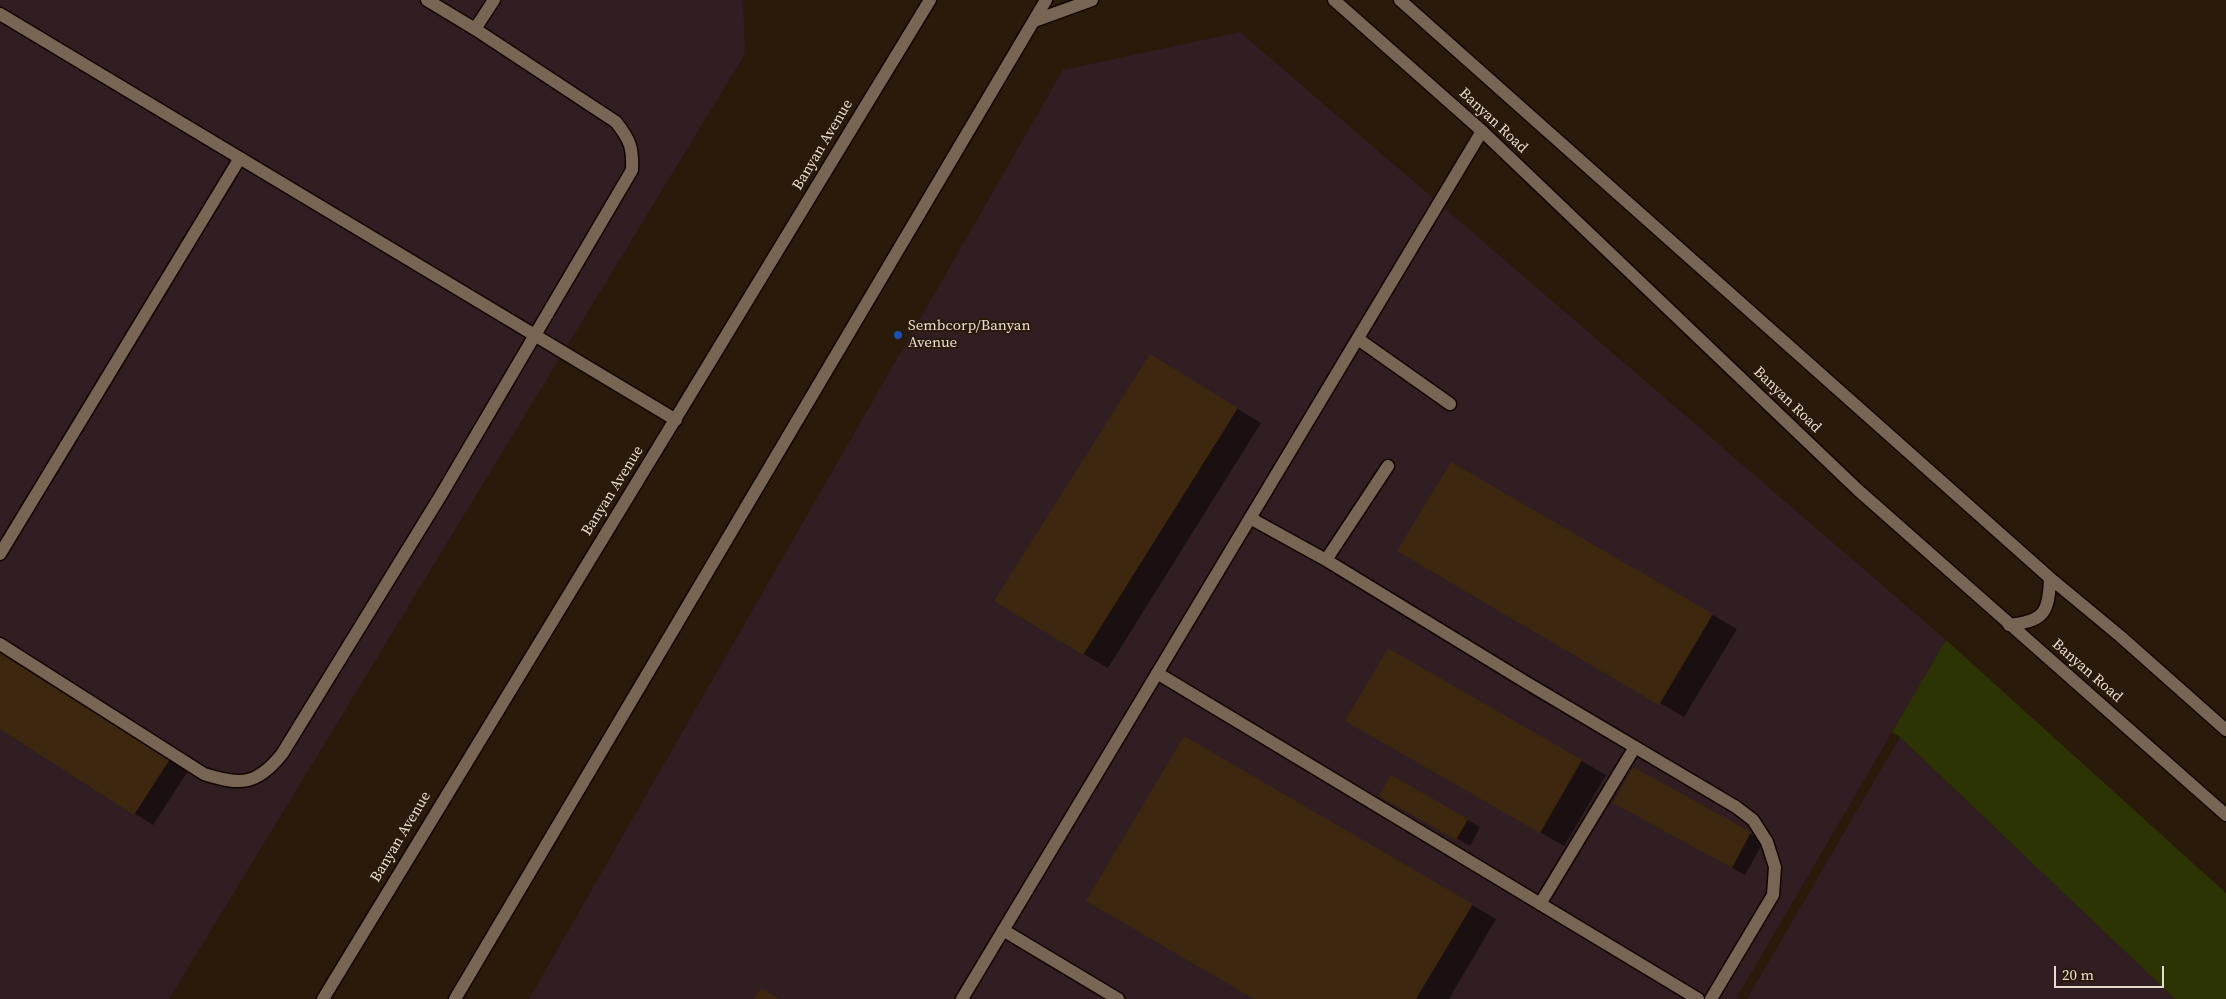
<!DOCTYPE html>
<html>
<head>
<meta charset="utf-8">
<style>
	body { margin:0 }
	#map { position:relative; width:2226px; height:999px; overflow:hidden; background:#291a09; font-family:"Source Serif 4",serif }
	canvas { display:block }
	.scale { position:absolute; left:2054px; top:966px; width:110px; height:22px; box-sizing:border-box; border:2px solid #e6dbd1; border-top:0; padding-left:6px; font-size:15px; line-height:18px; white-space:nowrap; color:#e6dbd1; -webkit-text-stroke:4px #291a09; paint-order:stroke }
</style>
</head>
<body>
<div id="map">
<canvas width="2226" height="999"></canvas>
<div class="scale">20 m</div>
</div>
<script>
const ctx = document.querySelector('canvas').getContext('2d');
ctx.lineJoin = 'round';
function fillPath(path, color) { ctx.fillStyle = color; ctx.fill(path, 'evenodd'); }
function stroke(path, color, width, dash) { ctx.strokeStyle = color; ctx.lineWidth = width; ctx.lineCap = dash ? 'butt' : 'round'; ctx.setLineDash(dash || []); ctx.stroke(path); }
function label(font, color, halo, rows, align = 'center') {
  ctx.font = font + ' "Source Serif 4",serif'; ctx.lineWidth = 4; ctx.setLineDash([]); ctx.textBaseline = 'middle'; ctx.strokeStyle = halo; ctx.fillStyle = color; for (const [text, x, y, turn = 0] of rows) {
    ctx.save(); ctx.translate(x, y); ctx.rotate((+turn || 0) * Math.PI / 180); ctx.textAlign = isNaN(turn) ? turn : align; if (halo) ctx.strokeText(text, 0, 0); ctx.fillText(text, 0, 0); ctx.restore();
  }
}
const industrial = new Path2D(`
	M 0,0 L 743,0 L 745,54 L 169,999 L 0,999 Z
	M 1240,32 L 1946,640 L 1736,999 L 529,999 L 1063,70 Z
	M 1900,737 L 2175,999 L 1747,999 Z`);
const green = new Path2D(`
	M 1946,640 L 2226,893 L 2226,999 L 2175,999 L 1900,737 L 1892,732 Z`);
const shadow = new Path2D(`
	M 1174,370 L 1261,423 L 1108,668 L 1083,654 Z
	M 1451,463 L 1737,629 L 1684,717 L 1399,551 Z
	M 1388,649 L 1606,775 L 1564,846 L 1347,721 Z
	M 0,651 L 188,771 L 153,825 L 0,728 Z
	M 1184,737 L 1496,919 L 1449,999 L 1257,999 Z
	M 1633,769 L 1764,841 L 1745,875 L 1628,810 Z
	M 1391,777 L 1480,827 L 1470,846 L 1381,795 Z`);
const building = new Path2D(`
	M 1150,354 L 1238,408 L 1083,655 L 994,601 Z
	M 1451,462 L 1713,614 L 1659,705 L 1397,551 Z
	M 1388,648 L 1582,760 L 1540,833 L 1345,721 Z
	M 0,650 L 170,759 L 134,815 L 0,729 Z
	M 1184,736 L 1473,904 L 1416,999 L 1254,999 L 1086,901 Z
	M 1633,767 L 1751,832 L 1732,868 L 1613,803 Z
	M 1391,775 L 1468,819 L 1456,840 L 1379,796 Z
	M 761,988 L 780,999 L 754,999 Z`);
const service = new Path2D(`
	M 0,14 L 676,420
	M 475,29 L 494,0
	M 1358,339 L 1450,404
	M 1250,518 L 1326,560 L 1527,683 L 1736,807 L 1753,820 L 1767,842 L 1775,867 L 1773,895 L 1711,999
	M 0,554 L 240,158
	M 1326,560 L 1388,466
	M 0,644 L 204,774 C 241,786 257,785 282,754 L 441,495 L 632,170 C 633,147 630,140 616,122 L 475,29 L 427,0
	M 1157,673 L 1698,999
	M 1540,904 L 1635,747
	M 1003,930 L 1118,999
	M 962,999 L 1482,131`);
const tertiary = new Path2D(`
	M 1334,0 L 1482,131 L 1858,490 L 2226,815
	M 1400,0 L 2050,578 L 2120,636 L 2226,730
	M 1034,21 L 1092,0
	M 2009,625 C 2044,621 2049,613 2050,578
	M 323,999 C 523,664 728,333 930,0
	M 455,999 L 1046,0`);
const markers = [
	[898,335,5,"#1a4fb4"]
];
const streetNames = [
	["Banyan Road",1493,121,43],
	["Banyan Avenue",823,145,-59],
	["Banyan Road",1787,400,44],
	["Banyan Avenue",613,491,-58],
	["Banyan Road",2087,671,41],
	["Banyan Avenue",401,837,-59]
];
const poiNames = [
	["Sembcorp/Banyan",908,326],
	["Avenue",908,343]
];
fillPath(industrial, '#311e22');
fillPath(green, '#2c3404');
fillPath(shadow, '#0007');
fillPath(building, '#3d270e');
stroke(service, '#110500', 15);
stroke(tertiary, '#110500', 15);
stroke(service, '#786553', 12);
stroke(tertiary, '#786553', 12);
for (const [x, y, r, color] of markers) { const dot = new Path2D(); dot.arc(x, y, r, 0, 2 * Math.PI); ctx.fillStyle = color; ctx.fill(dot); stroke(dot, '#291a09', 2); }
label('15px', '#e6dbd1', '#291a09', streetNames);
label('15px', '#e6dbd1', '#291a09', poiNames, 'left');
</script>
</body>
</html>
